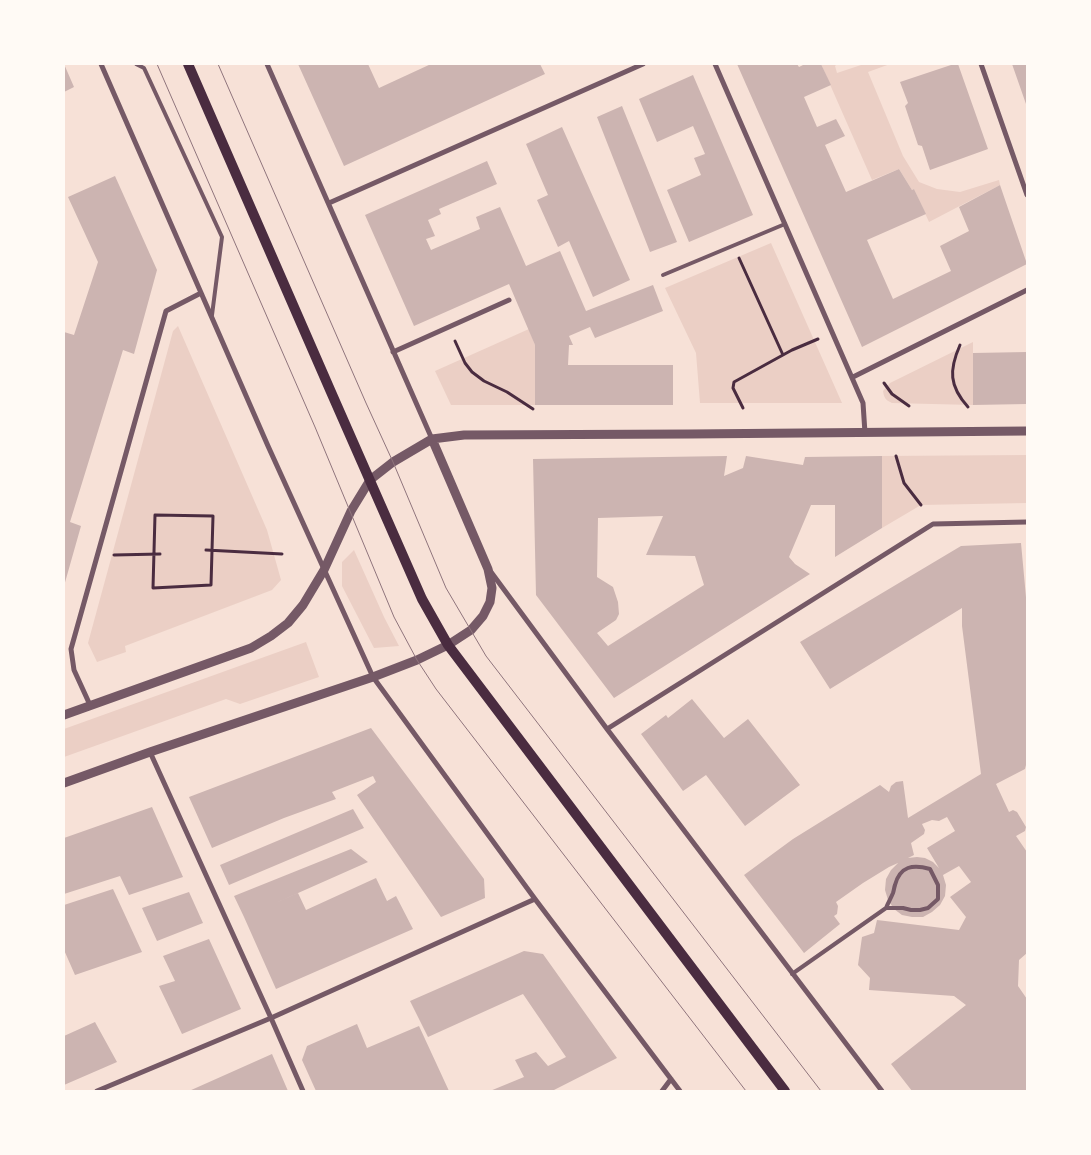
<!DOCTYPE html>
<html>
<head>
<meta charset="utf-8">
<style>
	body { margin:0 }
	#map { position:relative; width:1091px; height:1155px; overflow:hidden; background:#f7e1d7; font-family:Montserrat,sans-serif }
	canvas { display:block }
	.frame { position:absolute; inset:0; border:65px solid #fffaf5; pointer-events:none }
</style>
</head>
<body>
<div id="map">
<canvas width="1091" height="1155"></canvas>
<div class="frame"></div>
</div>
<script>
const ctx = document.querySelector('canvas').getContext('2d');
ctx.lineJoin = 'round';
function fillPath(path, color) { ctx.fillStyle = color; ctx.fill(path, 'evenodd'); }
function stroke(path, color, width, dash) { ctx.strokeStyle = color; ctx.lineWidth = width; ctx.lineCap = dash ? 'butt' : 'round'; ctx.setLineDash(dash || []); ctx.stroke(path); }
const green = new Path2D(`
	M 821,64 L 837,64 L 835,66 L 837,73 L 864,64 L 890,64 L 868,72 L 903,156 L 919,182 L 937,189 L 960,192 L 999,180 L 1000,185 L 929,222 L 914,189 L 912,190 L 899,169 L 872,180 Z
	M 771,243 L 842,403 L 700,403 L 696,353 L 665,288 Z
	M 178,326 L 267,530 L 281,580 L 272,590 L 125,646 L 126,652 L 97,662 L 88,643 L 173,331 Z
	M 529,329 L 535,345 L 535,405 L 451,405 L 435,371 Z
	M 973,342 L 973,405 L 892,403 C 885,400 884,397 883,391 L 890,383 Z
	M 1027,455 L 1027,503 L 921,505 L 882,528 L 882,456 Z
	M 354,550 L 384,617 L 399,646 L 374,648 L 342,586 L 342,562 Z
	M 306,642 L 319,677 L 240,704 L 226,699 L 64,757 L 64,729 Z`);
const building = new Path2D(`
	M 64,64 L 74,87 L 64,92 Z
	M 298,64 L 368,64 L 379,88 L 431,64 L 540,64 L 545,74 L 344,166 Z
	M 737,64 L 797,64 L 799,67 L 805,64 L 821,64 L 831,85 L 804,97 L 817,127 L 836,119 L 845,136 L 825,145 L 846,192 L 899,169 L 912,190 L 914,189 L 926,214 L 867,240 L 893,299 L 951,271 L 940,246 L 969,231 L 959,207 L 1000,185 L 1027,264 L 862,347 Z
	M 954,64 L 958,64 L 988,149 L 930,170 L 922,146 L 918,145 L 905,106 L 908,103 L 900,82 Z
	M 1012,64 L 1027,64 L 1027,103 L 1026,104 Z
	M 693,75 L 753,215 L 689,242 L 667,190 L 701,175 L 694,158 L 705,154 L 693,126 L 657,142 L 639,99 Z
	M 622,106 L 677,242 L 650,252 L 597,117 Z
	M 562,127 L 630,280 L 593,297 L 569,241 L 558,247 L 537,200 L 548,195 L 526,144 Z
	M 487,161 L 497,184 L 439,209 L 441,214 L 428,220 L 435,236 L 426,239 L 431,250 L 480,229 L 476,217 L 500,207 L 526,266 L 560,251 L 586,311 L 653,285 L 663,311 L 595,338 L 590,327 L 569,336 L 573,345 L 569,345 L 568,365 L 673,365 L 673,405 L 535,405 L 535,345 L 509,284 L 414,326 L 365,215 Z
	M 115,176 L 157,270 L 134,354 L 123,350 L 70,522 L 81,526 L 64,586 L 64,332 L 74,335 L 98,262 L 68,197 Z
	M 1027,352 L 1027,404 L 973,405 L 973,353 Z
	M 727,456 L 724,476 L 743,468 L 746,456 L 803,465 L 805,457 L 882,456 L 882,528 L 835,557 L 835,505 L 811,505 L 789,557 L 795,564 L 810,574 L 614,698 L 536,595 L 533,459 ZM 663,516 L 646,555 L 695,556 L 704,585 L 608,646 L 597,633 L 616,620 L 619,614 L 618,602 L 613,587 L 597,577 L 598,518 Z
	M 1021,543 L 1027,608 L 1027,761 L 1025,769 L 996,784 L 1009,812 L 1013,810 L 1017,812 L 1026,827 L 1025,831 L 1016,836 L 1027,852 L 1027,953 L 1019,960 L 1018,986 L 1027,999 L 1027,1091 L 912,1091 L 891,1064 L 966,1005 L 954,996 L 869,990 L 870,978 L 858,965 L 862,937 L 874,933 L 877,920 L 959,930 L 966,917 L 950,897 L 971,882 L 959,866 L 943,875 L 946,885 L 945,896 L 940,905 L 932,912 L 923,917 L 912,917 L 902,915 L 894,909 L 888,900 L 885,890 L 886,879 L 891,870 L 898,863 L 889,867 L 863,883 L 836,902 L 838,906 L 837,914 L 834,916 L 840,924 L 804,953 L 744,875 L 793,839 L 880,785 L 889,792 L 891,786 L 896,782 L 903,781 L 908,818 L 981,774 L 962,626 L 962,608 L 830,689 L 800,642 L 961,546 ZM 947,817 L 955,831 L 927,848 L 939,868 L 933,862 L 925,858 L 917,857 L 908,858 L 914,855 L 911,843 L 924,834 L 925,830 L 922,824 L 932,820 L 939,821 Z
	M 692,699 L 724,738 L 748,719 L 800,785 L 745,826 L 706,775 L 683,791 L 641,734 L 666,715 L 668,718 Z
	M 371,728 L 484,879 L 485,898 L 441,917 L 357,795 L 376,782 L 373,776 L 332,792 L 336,799 L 284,818 L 212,848 L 189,797 Z
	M 152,807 L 183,877 L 129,895 L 120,876 L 64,894 L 64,838 Z
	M 353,809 L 364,828 L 229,885 L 220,865 Z
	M 351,849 L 368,862 L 244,917 L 234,896 Z
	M 376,878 L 387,901 L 396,896 L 413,929 L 276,989 L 244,917 L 298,893 L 306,910 Z
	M 113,889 L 142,952 L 75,975 L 64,950 L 64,905 Z
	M 189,892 L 203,923 L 157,941 L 142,908 Z
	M 209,939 L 241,1009 L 182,1034 L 159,986 L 175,981 L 163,956 Z
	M 524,951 L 543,954 L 617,1058 L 552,1091 L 490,1091 L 524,1077 L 515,1060 L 536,1052 L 548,1066 L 566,1057 L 523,994 L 428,1037 L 410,1001 Z
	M 95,1022 L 117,1062 L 64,1085 L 64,1036 Z
	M 357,1024 L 367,1048 L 419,1026 L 449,1091 L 316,1091 L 302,1060 L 307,1046 Z
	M 272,1054 L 288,1091 L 189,1091 Z`);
const path = new Path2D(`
	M 739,258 L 783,355
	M 455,341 L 465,363 L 472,372 L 484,381 L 507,392 L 533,409
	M 960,345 C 949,370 949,386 968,407
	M 884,383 L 892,394 L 909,406
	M 743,408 L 733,388 L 734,382 L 792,350 L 818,339
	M 896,456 L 904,483 L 921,505
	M 155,515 L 213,516 L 211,585 L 153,588 Z
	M 206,550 L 282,554
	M 114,555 L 160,554`);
const service = new Path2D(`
	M 136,64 L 144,68 L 222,237 L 212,315
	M 663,275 L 785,224
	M 792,974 L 886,908 L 903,908 L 911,910 L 920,910 L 928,908 L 938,899 L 938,885 L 930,869 C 913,864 900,866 895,885 C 894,888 894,890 893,893 C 891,898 888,903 886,908`);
const minor = new Path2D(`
	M 101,64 L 268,446 L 373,677 L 535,899 L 680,1091
	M 267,64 L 432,439
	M 715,64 L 863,403 L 865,433
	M 981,64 L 1027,195
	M 329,203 L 643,64
	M 393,352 L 509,300
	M 853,377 L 1027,290
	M 491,572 L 607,729 L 882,1091
	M 90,705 L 74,670 L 71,649 L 166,311 L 201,293
	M 607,729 L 933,524 L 1027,522
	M 150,752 L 271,1018 L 303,1091
	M 97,1091 L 271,1018 L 535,899
	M 662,1091 L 671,1079`);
const tertiary = new Path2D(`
	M 64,715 L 251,648 L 271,636 L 288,623 L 303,605 L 324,570 L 351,511 L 370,480 L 393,462 L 432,439 L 464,435 L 690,434 L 1027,431
	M 64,783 L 150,752 L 373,677 L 417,660 L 448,645 L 471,630 L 483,616 L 490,602 L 492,588 L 488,569 L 432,439`);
const secondary = new Path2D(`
	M 188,64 L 331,392 L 422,599 L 448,645 L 785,1091`);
const tram = new Path2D(`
	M 157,64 L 315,427 L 394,617 L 417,660 L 436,689 L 746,1091
	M 218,64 L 366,403 L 393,462 L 446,588 L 486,656 L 821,1091`);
fillPath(green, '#ebcfc5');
fillPath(building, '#ccb4b1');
stroke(path, '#4a2c40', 3);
stroke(service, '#755966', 4);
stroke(minor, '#755966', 5);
stroke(tertiary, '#755966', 9);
stroke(secondary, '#4a2c40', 10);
stroke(tram, '#8f747c', 1);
</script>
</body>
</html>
